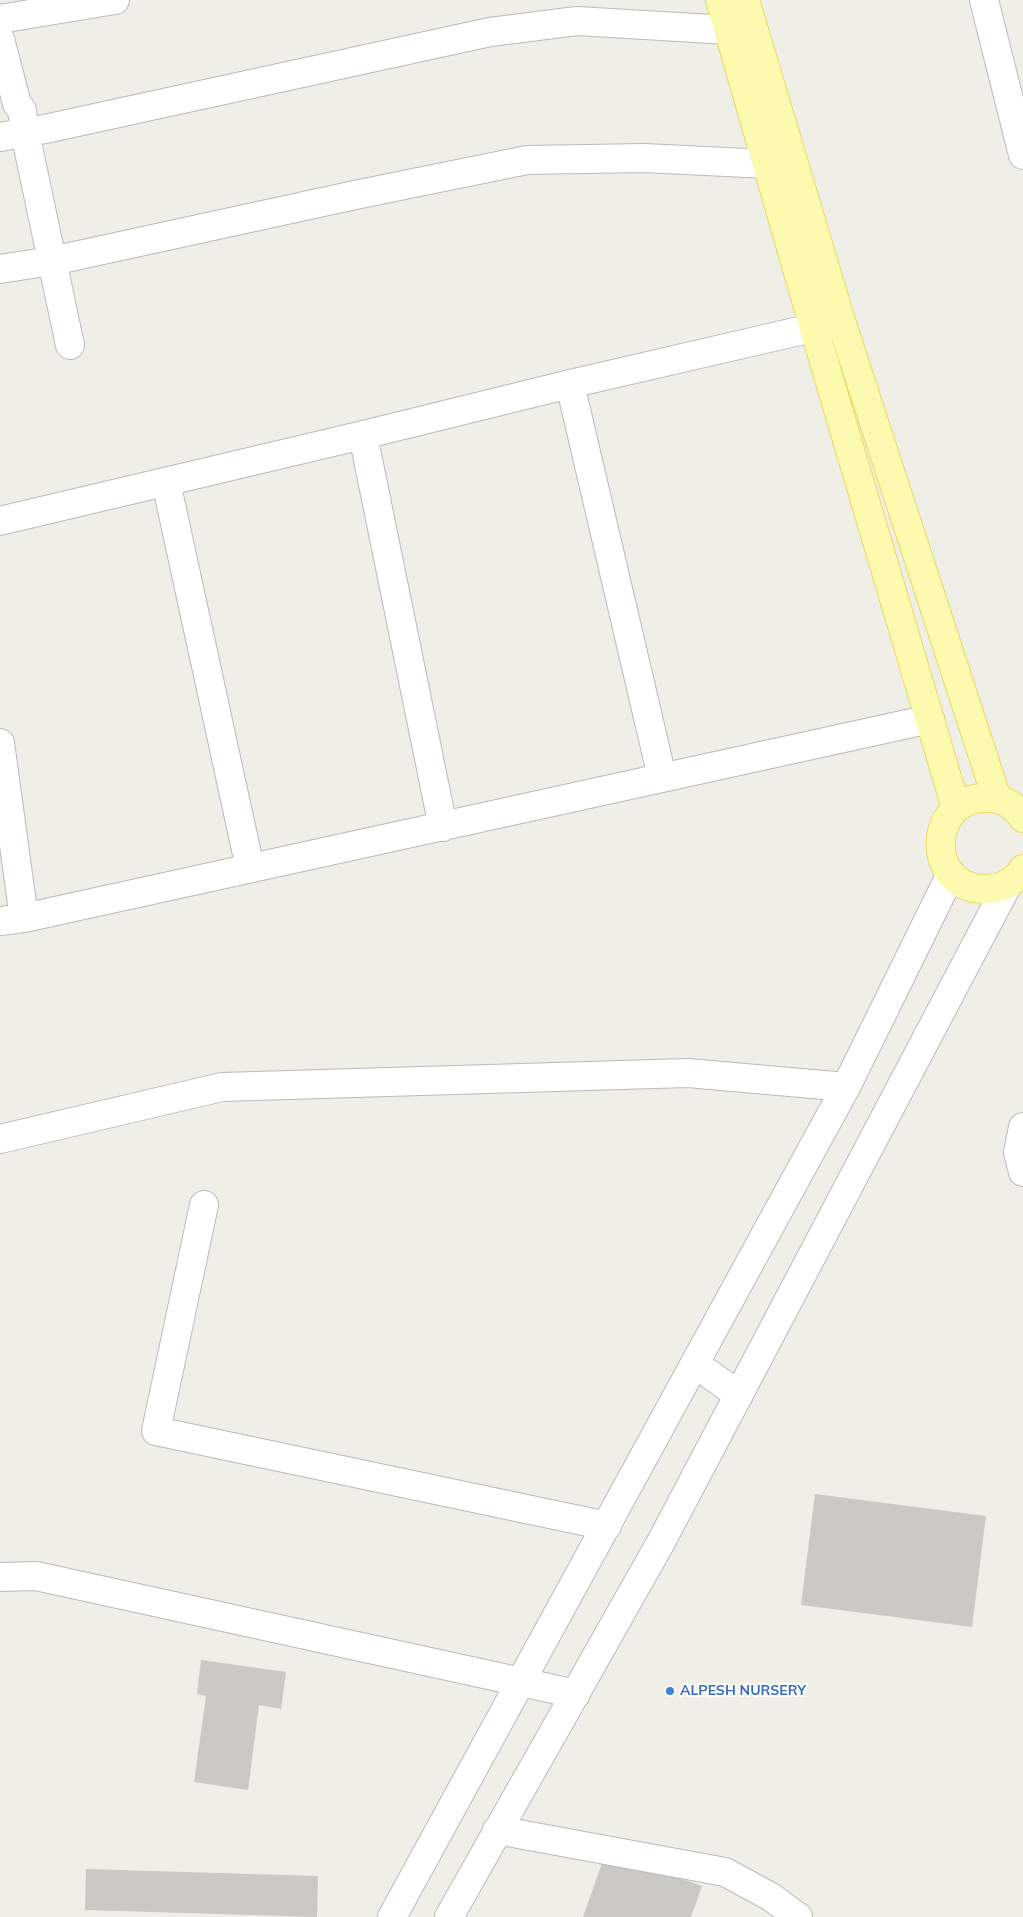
<!DOCTYPE html>
<html>
<head>
<meta charset="utf-8">
<style>
	body { margin:0 }
	canvas { display:block; background:#efefe7 }
</style>
</head>
<body>
<canvas width="1023" height="1917"></canvas>
<script>
const ctx = document.querySelector('canvas').getContext('2d');
ctx.lineJoin = 'round';
function fillPath(path, color) { ctx.fillStyle = color; ctx.fill(path, 'evenodd'); }
function stroke(path, color, width, dash) { ctx.strokeStyle = color; ctx.lineWidth = width; ctx.lineCap = dash ? 'butt' : 'round'; ctx.setLineDash(dash || []); ctx.stroke(path); }
function label(font, color, halo, rows, align = 'center') {
  ctx.font = font + ' Mulish,sans-serif'; ctx.lineWidth = 4; ctx.setLineDash([]); ctx.textBaseline = 'middle'; ctx.strokeStyle = halo; ctx.fillStyle = color; for (const [text, x, y, turn = 0] of rows) {
    ctx.save(); ctx.translate(x, y); ctx.rotate((+turn || 0) * Math.PI / 180); ctx.textAlign = isNaN(turn) ? turn : align; if (halo) ctx.strokeText(text, 0, 0); ctx.fillText(text, 0, 0); ctx.restore();
  }
}
const building = new Path2D(`
	M 815,1494 L 986,1516 L 972,1627 L 801,1605 Z
	M 201,1660 L 286,1672 L 281,1709 L 259,1705 L 248,1790 L 194,1782 L 206,1696 L 197,1694 Z
	M 606,1852 L 702,1886 L 691,1917 L 583,1917 Z
	M 86,1869 L 318,1876 L 317,1917 L 85,1910 Z`);
const minor = new Path2D(`
	M 984,0 L 1023,155
	M 0,19 L 115,0
	M 0,39 L 17,104 L 22,110 L 25,133 L 70,345
	M 0,137 L 45,129 L 490,32 L 577,21 L 729,30
	M 0,269 L 52,261 L 355,195 L 527,160 L 644,158 L 767,164
	M 570,384 L 662,777
	M 363,435 L 443,827
	M 166,482 L 250,868
	M 0,521 L 363,435 L 570,384 L 838,322
	M 0,743 L 24,918
	M 0,921 L 24,918 L 930,719
	M 1023,1127 L 1018,1153 L 1023,1172
	M 0,1139 L 222,1087 L 688,1073 L 846,1087
	M 204,1205 L 156,1431 L 607,1526
	M 695,1364 L 739,1395
	M 0,1577 L 36,1576 L 576,1694
	M 497,1830 L 725,1872 L 771,1897 L 798,1917
	M 392,1917 L 846,1087 L 951,874
	M 449,1917 L 661,1542 L 1008,884`);
const major = new Path2D(`
	M 720,0 L 814,328 L 956,808
	M 745,0 L 841,321 L 997,799
	M 1023,818 C 1016,807 1004,799 992,798 C 927,792 923,888 984,889 C 999,889 1015,883 1023,869`);
const markers = [
	[670,1691,5,"#3f7fe0"]
];
const shopNames = [
	["ALPESH NURSERY",680,1691]
];
fillPath(building, '#cbc9c4');
stroke(minor, '#b9babf', 30);
stroke(major, '#ecd963', 30);
stroke(minor, '#fff', 28);
stroke(major, '#fcfaaf', 28);
for (const [x, y, r, color] of markers) { const dot = new Path2D(); dot.arc(x, y, r, 0, 2 * Math.PI); ctx.fillStyle = color; ctx.fill(dot); stroke(dot, '#fff', 2); }
label('bold 14px', '#366cbe', '#fff', shopNames, 'left');
</script>
</body>
</html>
